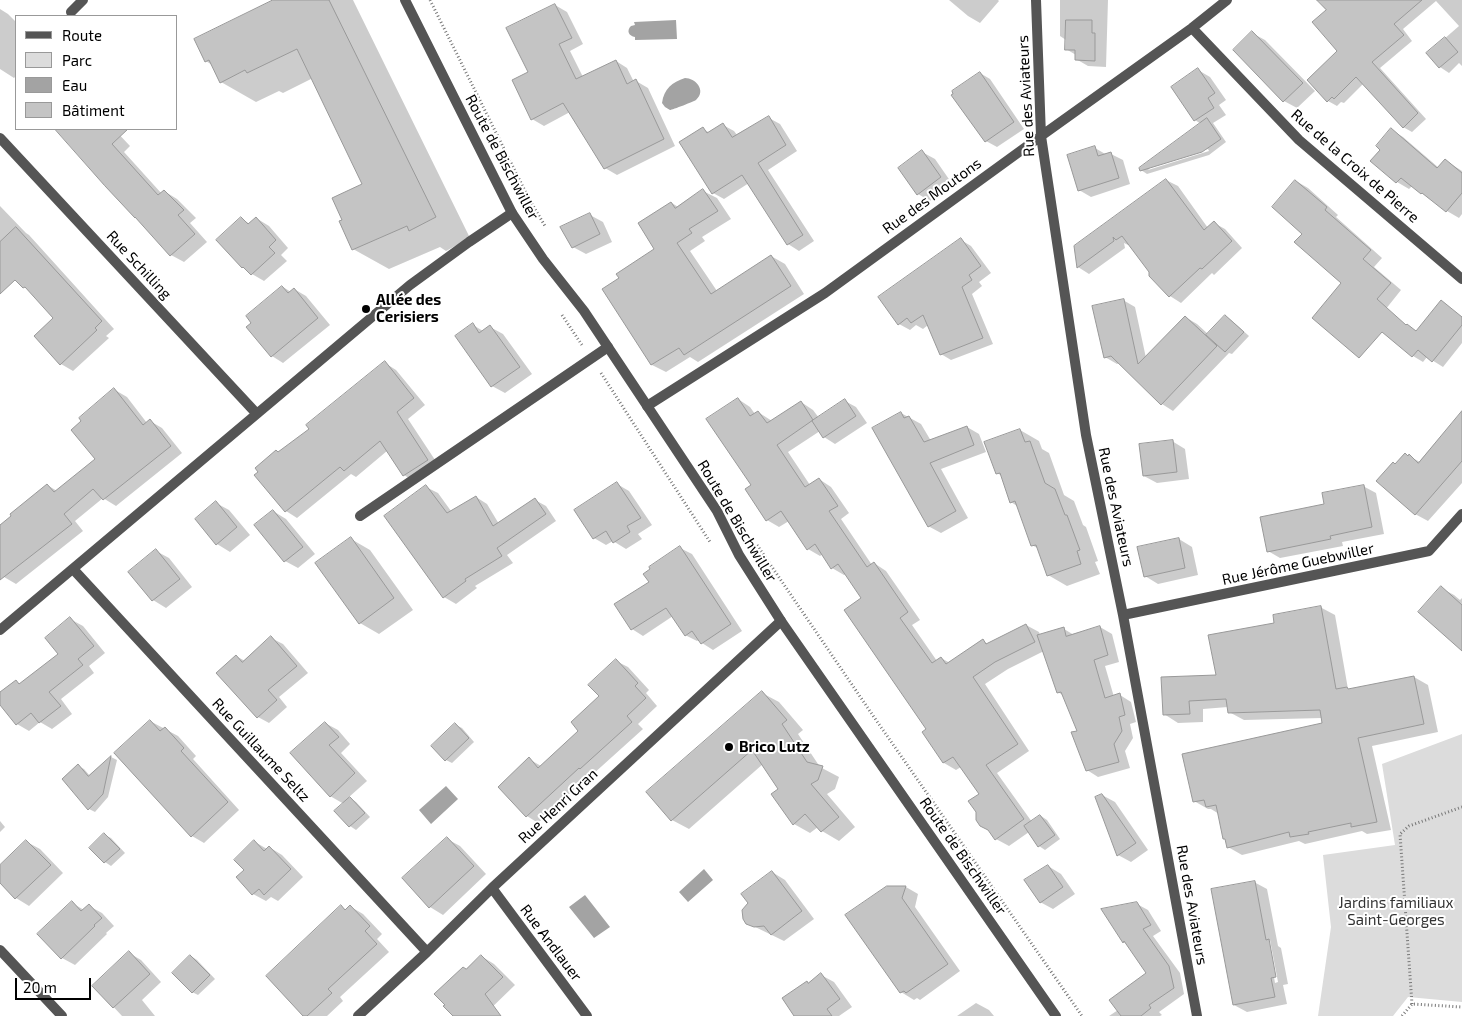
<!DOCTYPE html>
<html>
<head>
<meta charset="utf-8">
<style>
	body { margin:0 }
	#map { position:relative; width:1462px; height:1016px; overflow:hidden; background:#fff; font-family:"Exo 2",sans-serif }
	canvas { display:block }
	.legend { position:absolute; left:15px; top:15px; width:162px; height:115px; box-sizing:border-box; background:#fff; border:1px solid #999; margin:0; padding:6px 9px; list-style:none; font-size:15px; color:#000 }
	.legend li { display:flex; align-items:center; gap:10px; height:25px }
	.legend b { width:25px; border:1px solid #999 }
	.scale { position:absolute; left:15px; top:978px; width:76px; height:22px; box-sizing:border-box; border:2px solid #000; border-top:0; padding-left:6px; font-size:15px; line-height:18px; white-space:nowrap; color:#000; -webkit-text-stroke:4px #fff; paint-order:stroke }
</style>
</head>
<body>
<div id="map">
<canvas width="1462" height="1016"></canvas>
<ul class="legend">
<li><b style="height:6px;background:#555"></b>Route</li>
<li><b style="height:14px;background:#dcdcdc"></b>Parc</li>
<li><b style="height:14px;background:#a3a3a3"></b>Eau</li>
<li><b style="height:14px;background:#c4c4c4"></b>Bâtiment</li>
</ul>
<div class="scale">20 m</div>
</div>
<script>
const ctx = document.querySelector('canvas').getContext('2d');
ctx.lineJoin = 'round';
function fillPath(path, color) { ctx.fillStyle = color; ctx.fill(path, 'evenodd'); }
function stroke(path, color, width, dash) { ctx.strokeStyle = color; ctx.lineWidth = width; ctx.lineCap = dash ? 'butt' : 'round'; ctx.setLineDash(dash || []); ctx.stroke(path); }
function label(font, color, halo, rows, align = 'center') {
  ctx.font = font + ' "Exo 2",sans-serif'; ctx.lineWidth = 4; ctx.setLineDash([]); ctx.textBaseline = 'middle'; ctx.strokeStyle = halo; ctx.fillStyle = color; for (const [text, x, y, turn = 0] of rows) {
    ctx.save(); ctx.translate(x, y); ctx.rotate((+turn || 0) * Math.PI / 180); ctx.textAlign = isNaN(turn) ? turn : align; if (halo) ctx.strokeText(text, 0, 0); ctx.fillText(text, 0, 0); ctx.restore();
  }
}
const green = new Path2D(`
	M 1462,734 L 1462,1002 L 1408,997 L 1393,1016 L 1318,1016 L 1331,927 L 1323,855 L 1395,845 L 1382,764 Z`);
const water = new Path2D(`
	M 676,20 L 677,39 L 635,40 L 635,37 C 629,36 626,31 631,26 L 635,25 L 634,22 Z
	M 685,78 C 695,78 707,90 696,100 C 695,101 672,110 670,110 L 665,107 L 662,103 C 664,89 672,82 685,78 Z
	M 446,786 L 458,799 L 431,824 L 419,810 Z
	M 704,869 L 713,880 L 688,902 L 679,892 Z
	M 585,895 L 610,927 L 594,938 L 569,907 Z`);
const shadow = new Path2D(`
	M 271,0 L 353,0 L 470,238 L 446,251 L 440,247 L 389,269 L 353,249 L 344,220 L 363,184 L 313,78 L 283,93 L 279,91 L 256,102 L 221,82 L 212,65 L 206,61 L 272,2 Z
	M 949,0 L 998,0 L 999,1 L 980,23 L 968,16 Z
	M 1060,0 L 1108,0 L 1106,67 L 1088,66 L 1076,59 L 1076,55 L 1066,49 L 1066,40 L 1060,36 Z
	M 1319,0 L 1462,0 L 1462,66 L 1459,63 L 1449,73 L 1440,67 L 1428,53 L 1459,26 L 1436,1 L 1403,29 L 1412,41 L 1380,68 L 1426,119 L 1412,132 L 1403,127 L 1364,83 L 1344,103 L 1341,102 L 1337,106 L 1328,101 L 1309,80 L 1339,52 L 1328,10 Z
	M 555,5 L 567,12 L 583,44 L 570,51 L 583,77 L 616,61 L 627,68 L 634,82 L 636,81 L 648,88 L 675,146 L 617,175 L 605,168 L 570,112 L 544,126 L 532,119 L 513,81 L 530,72 Z
	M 0,9 L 8,14 L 16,22 L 16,76 L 14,78 L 0,69 Z
	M 1252,33 L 1265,40 L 1315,91 L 1297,108 L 1284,101 Z
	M 1198,70 L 1210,77 L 1226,100 L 1219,105 L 1226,115 L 1213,123 L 1226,142 L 1209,155 L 1147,174 L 1141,170 L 1201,124 L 1195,120 ZM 1208,149 L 1209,151 L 1148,170 L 1152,166 Z
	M 980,73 L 990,79 L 1024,129 L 997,147 L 986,141 L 953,96 Z
	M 769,118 L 780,124 L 797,151 L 768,170 L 814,241 L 799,251 L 788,244 L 749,183 L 724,199 L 713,193 L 703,129 L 710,133 L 723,125 L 734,131 L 737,135 Z
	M 55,129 L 114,129 L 130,146 L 124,152 L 162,194 L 164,191 L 177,199 L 196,218 L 190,223 L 207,242 L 184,262 L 171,255 Z
	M 1391,130 L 1403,137 L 1439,168 L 1445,160 L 1462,171 L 1462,214 L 1459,218 L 1447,211 L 1412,186 L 1409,189 L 1397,182 L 1372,161 L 1382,149 Z
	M 1095,148 L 1107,155 L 1111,154 L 1123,160 L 1130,184 L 1091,197 L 1079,190 Z
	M 922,152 L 935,159 L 953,185 L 930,201 L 918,194 Z
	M 1166,180 L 1178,186 L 1208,228 L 1214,223 L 1225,229 L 1242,248 L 1214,275 L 1212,273 L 1181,303 L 1170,296 L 1151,275 L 1151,271 L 1130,244 L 1128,245 L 1124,243 L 1125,248 L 1089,274 L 1078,267 L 1075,246 Z
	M 1296,181 L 1308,188 L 1338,215 L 1336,217 L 1382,258 L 1374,267 L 1401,290 L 1354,349 L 1342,283 L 1304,234 Z
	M 703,191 L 717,198 L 731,219 L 702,237 L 705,241 L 690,251 L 717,291 L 771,256 L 785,264 L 804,294 L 698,362 L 690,357 L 666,372 L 652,365 L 604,289 L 620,278 L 656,250 L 672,203 L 678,207 Z
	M 0,206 L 26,233 L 29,235 L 114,329 L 106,336 L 109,338 L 73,371 L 61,364 L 55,318 L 31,291 L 24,287 L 0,261 Z
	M 590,215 L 603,222 L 612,242 L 586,254 L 573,247 Z
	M 256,218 L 269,226 L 288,248 L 281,255 L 287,261 L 264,281 L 252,274 L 248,270 L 242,219 L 250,224 Z
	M 961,240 L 971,246 L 991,273 L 979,282 L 982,286 L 972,294 L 993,344 L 951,360 L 941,354 L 928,325 L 923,329 L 916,325 L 910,330 L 899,324 Z
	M 283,287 L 291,292 L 294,289 L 306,296 L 330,325 L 283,363 L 272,356 Z
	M 1123,300 L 1135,307 L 1146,358 L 1185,317 L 1197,324 L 1208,334 L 1225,316 L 1231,320 L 1249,336 L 1232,354 L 1229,353 L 1173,411 L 1162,404 L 1120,363 L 1117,364 L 1105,357 Z
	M 1441,302 L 1462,317 L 1462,343 L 1443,367 L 1427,357 L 1423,362 L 1413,356 L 1407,326 L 1417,331 Z
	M 473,325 L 483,331 L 490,327 L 503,334 L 532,374 L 505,393 L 492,386 Z
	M 385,363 L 396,370 L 425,405 L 408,419 L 439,466 L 415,482 L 404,475 L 387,451 L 356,477 L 351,474 L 297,518 L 286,511 L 278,453 L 311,429 Z
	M 115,390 L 127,397 L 147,423 L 150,421 L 162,428 L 182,453 L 116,506 L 103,498 L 75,521 L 83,531 L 16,584 L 4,577 L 0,573 L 0,527 L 47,485 L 57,491 L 96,459 Z
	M 738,399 L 750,407 L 755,414 L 758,412 L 772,421 L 801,402 L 813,410 L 819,418 L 845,401 L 856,407 L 867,423 L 835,444 L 824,437 L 820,431 L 788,452 L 810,485 L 819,479 L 831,487 L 849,513 L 841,519 L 872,565 L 874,563 L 886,571 L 920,620 L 912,625 L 937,661 L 941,658 L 950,663 L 983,641 L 988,644 L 1026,625 L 1039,632 L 1040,635 L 1064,629 L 1074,635 L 1100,627 L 1112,634 L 1119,662 L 1105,666 L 1114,697 L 1120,695 L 1131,702 L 1136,722 L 1130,724 L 1133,738 L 1125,751 L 1130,768 L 1098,777 L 1087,770 L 1078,732 L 1064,696 L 1058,692 L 1044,651 L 1008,669 L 985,684 L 1029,751 L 997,773 L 1032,822 L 1041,816 L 1047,820 L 1060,839 L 1045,850 L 1039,846 L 1029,832 L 1009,846 L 996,839 L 981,794 L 961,767 L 956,770 L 944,763 L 923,732 L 928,729 L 863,599 L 846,574 L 844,575 L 832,568 L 823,554 L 820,556 L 808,549 L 789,521 L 779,527 L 767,520 L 753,486 Z
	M 901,413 L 921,424 L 931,441 L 967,427 L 979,434 L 986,452 L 941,469 L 968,518 L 941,533 L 928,526 Z
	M 1462,413 L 1462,483 L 1428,521 L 1415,514 L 1396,465 L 1409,456 L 1420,462 Z
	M 1020,430 L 1039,441 L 1042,449 L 1049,453 L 1064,495 L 1074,501 L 1083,525 L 1086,527 L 1098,561 L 1095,562 L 1100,574 L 1067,586 L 1048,575 L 1039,549 L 1032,545 L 1017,506 L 1011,502 L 1002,476 L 997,473 Z
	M 1172,441 L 1185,449 L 1189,479 L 1157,483 L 1144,476 Z
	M 617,484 L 629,491 L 652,525 L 638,534 L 642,539 L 626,549 L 613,541 L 606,545 L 594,538 L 576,510 Z
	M 1363,486 L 1376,493 L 1384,534 L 1342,542 L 1343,546 L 1280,558 L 1268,551 L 1325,505 Z
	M 426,487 L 438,493 L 451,511 L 476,497 L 487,504 L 499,524 L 535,500 L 546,506 L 556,521 L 507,555 L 513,563 L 475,586 L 477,588 L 456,604 L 444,597 L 386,516 Z
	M 216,503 L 229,510 L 250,535 L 230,552 L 217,544 Z
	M 273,511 L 286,519 L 315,554 L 298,568 L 285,561 Z
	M 351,539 L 370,550 L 413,610 L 379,634 L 360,623 Z
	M 1179,539 L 1192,547 L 1198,575 L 1158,584 L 1145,576 Z
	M 680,548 L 692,554 L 742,631 L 713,650 L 702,643 L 699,640 L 697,641 L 685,635 L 673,616 L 643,636 L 632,629 Z
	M 156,551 L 169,558 L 192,587 L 166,608 L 153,600 Z
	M 1441,588 L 1454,595 L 1460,600 L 1462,598 L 1462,648 Z
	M 1320,607 L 1335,615 L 1348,689 L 1351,690 L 1414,677 L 1428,685 L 1438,732 L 1372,746 L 1391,830 L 1367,834 L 1362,831 L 1305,844 L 1299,841 L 1242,855 L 1228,847 L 1219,814 L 1211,809 L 1208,809 L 1194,801 L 1323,724 L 1322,718 L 1244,720 L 1229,712 L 1228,707 L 1203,709 L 1203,722 L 1178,723 L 1164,714 L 1217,676 L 1276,624 Z
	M 70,619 L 83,626 L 105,653 L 89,666 L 94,673 L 61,699 L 72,714 L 52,729 L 40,722 L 29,731 L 17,724 L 0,703 L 0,694 L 16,681 L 21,685 L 60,654 Z
	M 271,638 L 283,644 L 308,673 L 279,697 L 287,707 L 269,723 L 258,717 L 236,656 L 245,661 Z
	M 616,661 L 628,667 L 649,690 L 646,693 L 657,706 L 638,724 L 643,729 L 592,775 L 591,774 L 538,823 L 527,816 L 529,759 L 541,766 L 580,731 L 601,696 Z
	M 762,693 L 779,702 L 803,730 L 798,734 L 820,767 L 839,777 L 835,789 L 827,794 L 855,827 L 839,841 L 822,831 L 818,827 L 810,833 L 794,824 L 780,789 L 763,764 L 689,829 L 672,820 Z
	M 150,721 L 178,736 L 196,756 L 193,759 L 239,810 L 204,843 L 192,836 Z
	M 325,723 L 338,730 L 350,744 L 341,753 L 367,781 L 349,797 L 356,802 L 370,817 L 356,830 L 350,826 L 344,804 L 330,796 Z
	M 456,725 L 462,728 L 474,742 L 452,763 L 446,760 Z
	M 111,757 L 117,760 L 108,797 L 95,812 L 89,809 L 78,766 L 84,769 L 90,776 Z
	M 1102,795 L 1115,802 L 1148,850 L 1131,862 L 1118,855 Z
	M 0,821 L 5,827 L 0,832 Z
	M 105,835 L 111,838 L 125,853 L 111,866 L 105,862 L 91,848 Z
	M 447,839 L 460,846 L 486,874 L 443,915 L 430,907 L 404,878 Z
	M 27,842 L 40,849 L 63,873 L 29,906 L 16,898 L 0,882 L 0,867 Z
	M 255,842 L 267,849 L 269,847 L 282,855 L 303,877 L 278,901 L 271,897 L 266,901 L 253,894 L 246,870 Z
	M 1048,866 L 1061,874 L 1075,894 L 1053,909 L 1040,902 Z
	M 772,872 L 785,880 L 814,919 L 784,941 L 747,923 Z
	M 1254,882 L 1267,889 L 1278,946 L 1281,948 L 1288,984 L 1283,985 L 1287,1004 L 1247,1012 L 1234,1005 ZM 1268,940 L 1270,940 L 1278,982 L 1275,983 Z
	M 887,887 L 906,887 L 918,894 L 915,907 L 960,971 L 920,1000 L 917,998 L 914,1000 L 901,992 Z
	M 72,903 L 84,910 L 89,906 L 102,913 L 114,926 L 106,933 L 107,934 L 75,965 L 62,958 Z
	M 1137,904 L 1148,910 L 1161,931 L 1153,936 L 1180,973 L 1184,994 L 1159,1012 L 1162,1015 L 1160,1016 L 1109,1016 L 1118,1010 L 1148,973 L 1128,944 L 1123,942 Z
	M 341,907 L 347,910 L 351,907 L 363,914 L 382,934 L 377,939 L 389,952 L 340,997 L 343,1001 L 327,1016 L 305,1016 Z
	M 129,953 L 141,960 L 161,982 L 142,1000 L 155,1016 L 122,1016 L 94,986 Z
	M 191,956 L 197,960 L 215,979 L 198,995 L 192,992 Z
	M 481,956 L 494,964 L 515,985 L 483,1016 L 454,1016 L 466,971 Z
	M 821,975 L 834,982 L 852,1007 L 839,1016 L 795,1016 L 807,982 L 809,983 Z
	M 976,1003 L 989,1010 L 994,1016 L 957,1016 Z`);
const building = new Path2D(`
	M 273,0 L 329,0 L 436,217 L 409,231 L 407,226 L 352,250 L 339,221 L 342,220 L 332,198 L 362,184 L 297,49 L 247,73 L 245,70 L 220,83 L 209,60 L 205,62 L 194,39 Z
	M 1317,0 L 1422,0 L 1394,24 L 1404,35 L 1372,62 L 1418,113 L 1403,128 L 1356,77 L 1334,99 L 1332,97 L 1327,102 L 1307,80 L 1337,51 L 1312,22 L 1326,10 Z
	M 555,4 L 572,38 L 559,44 L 576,79 L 616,60 L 627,84 L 636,79 L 664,139 L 604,169 L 563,103 L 531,120 L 512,80 L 528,72 L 506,28 Z
	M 1066,20 L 1092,20 L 1092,33 L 1095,33 L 1095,61 L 1075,60 L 1075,50 L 1065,50 Z
	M 1252,31 L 1303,83 L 1283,102 L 1233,50 Z
	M 1445,37 L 1458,52 L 1439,68 L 1426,53 Z
	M 1198,68 L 1215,93 L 1208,98 L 1214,108 L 1194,121 L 1171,87 Z
	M 980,72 L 1014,122 L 985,142 L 951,95 L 953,94 L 952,91 Z
	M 769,116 L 786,145 L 758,163 L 803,235 L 787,245 L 742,175 L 712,194 L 679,142 L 703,127 L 707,133 L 723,123 L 732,137 Z
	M 1207,118 L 1221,139 L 1202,152 L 1140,171 L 1139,168 Z
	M 1391,128 L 1437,168 L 1445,159 L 1462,173 L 1462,193 L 1446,212 L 1422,193 L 1421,194 L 1401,178 L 1396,183 L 1370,161 L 1380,150 L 1376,146 Z
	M 55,129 L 128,129 L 112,144 L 158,195 L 164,190 L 184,210 L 178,215 L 195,234 L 170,256 L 135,217 L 135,218 L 105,186 Z
	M 1095,146 L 1098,156 L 1111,152 L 1119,178 L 1078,191 L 1067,155 Z
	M 922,150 L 941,177 L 917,195 L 898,168 Z
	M 1166,179 L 1204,230 L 1214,221 L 1232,241 L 1202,269 L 1200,268 L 1169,297 L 1149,276 L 1149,272 L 1122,236 L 1116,240 L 1113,237 L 1114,241 L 1077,268 L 1074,246 Z
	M 1295,180 L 1327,207 L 1325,210 L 1371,250 L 1363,259 L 1391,283 L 1377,299 L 1406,325 L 1407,324 L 1416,331 L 1441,300 L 1462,317 L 1462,325 L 1432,362 L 1418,350 L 1412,357 L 1382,332 L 1359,358 L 1312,318 L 1341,283 L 1294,242 L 1302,234 L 1272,207 Z
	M 703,189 L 718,211 L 689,229 L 692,233 L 677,243 L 711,294 L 771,255 L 791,286 L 684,355 L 679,348 L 651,365 L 602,289 L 619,278 L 616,274 L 654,249 L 638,223 L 671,202 L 675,208 Z
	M 590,213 L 600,234 L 572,248 L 560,227 Z
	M 241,217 L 248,224 L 256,217 L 276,240 L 269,247 L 275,253 L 251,275 L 243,267 L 242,268 L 216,240 Z
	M 16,227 L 102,321 L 95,328 L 97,330 L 60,365 L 34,336 L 53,318 L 25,287 L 23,288 L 15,280 L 0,294 L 0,242 Z
	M 961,238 L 981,266 L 969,275 L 972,280 L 962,287 L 983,338 L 940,355 L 923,315 L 911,323 L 907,318 L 898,325 L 878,297 Z
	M 282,286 L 288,293 L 294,288 L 318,318 L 271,357 L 246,327 L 251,323 L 246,316 Z
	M 1124,299 L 1138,364 L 1185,316 L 1217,346 L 1161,405 L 1111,356 L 1104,358 L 1092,306 Z
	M 1225,315 L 1244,332 L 1225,352 L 1206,335 Z
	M 473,323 L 479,333 L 490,325 L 520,367 L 491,387 L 455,336 Z
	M 385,361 L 414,398 L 397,412 L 428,460 L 403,476 L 380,441 L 344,471 L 340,467 L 285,512 L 254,475 L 258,472 L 255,468 L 276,450 L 278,452 L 309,429 L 306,425 Z
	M 114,388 L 143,425 L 150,419 L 171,446 L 103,500 L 93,489 L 64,514 L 72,524 L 0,580 L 0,525 L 11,516 L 10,514 L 47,484 L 54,492 L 95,459 L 71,430 L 81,421 L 79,418 Z
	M 738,398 L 750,416 L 758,411 L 767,423 L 801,401 L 813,420 L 777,445 L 805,487 L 819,478 L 838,506 L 829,511 L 867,567 L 874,562 L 908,612 L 900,618 L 932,663 L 941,657 L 946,664 L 983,639 L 986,644 L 1026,624 L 1035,642 L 995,662 L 973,677 L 1018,744 L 986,765 L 1024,819 L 995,840 L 988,830 L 980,826 L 976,820 L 976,812 L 968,801 L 979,794 L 953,757 L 943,763 L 922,732 L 926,729 L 844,610 L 861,598 L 838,564 L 831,569 L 815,544 L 807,550 L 781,511 L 766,521 L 745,489 L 751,485 L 706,419 Z
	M 845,399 L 856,416 L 823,438 L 812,421 Z
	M 1462,411 L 1462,461 L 1415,515 L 1376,481 L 1393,462 L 1395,464 L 1405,453 L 1408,456 L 1409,454 L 1418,463 Z
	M 901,412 L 904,418 L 909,416 L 924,442 L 967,426 L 974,445 L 930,463 L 956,511 L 928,527 L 872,428 Z
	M 1020,429 L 1025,442 L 1030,441 L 1045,483 L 1055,489 L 1065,515 L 1067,515 L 1080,550 L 1077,551 L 1081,564 L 1047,576 L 1036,545 L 1031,546 L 1015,501 L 1010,503 L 1000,473 L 996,474 L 984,442 Z
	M 1173,440 L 1177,472 L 1143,476 L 1139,444 Z
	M 617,482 L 641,518 L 627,526 L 630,532 L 613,543 L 606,531 L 593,539 L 574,510 Z
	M 426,485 L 447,513 L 476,496 L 493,526 L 535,498 L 546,514 L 497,548 L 502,556 L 465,579 L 466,581 L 443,598 L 384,516 Z
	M 1364,485 L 1372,527 L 1330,536 L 1331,539 L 1267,552 L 1260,517 L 1324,504 L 1322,493 Z
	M 216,501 L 237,527 L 216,545 L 195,519 Z
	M 273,510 L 303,547 L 284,562 L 254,525 Z
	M 351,537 L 394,598 L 359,624 L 315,563 Z
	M 1179,538 L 1185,568 L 1144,577 L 1137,547 Z
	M 680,546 L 731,624 L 701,644 L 692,631 L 685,636 L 666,608 L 631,630 L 614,604 L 649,582 L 643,574 L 650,569 L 649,567 Z
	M 156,549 L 180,579 L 152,601 L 128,572 Z
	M 1441,586 L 1462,605 L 1462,651 L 1418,612 Z
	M 1321,606 L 1336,689 L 1347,687 L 1348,689 L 1414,676 L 1424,724 L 1358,738 L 1377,822 L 1351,827 L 1351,823 L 1308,832 L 1309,834 L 1290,837 L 1289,832 L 1227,848 L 1225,839 L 1223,839 L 1216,805 L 1206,807 L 1204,800 L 1193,802 L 1182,754 L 1322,723 L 1320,710 L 1228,713 L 1226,699 L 1189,701 L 1190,714 L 1163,715 L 1161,677 L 1216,675 L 1208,635 L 1274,623 L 1273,615 Z
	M 70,617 L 94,646 L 78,659 L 83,665 L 49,692 L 61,706 L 39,723 L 31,713 L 16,725 L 0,705 L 0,692 L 16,680 L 19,684 L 58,654 L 45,638 Z
	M 1100,626 L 1108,655 L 1094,660 L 1105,698 L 1120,693 L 1125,715 L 1119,717 L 1122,731 L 1114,744 L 1119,762 L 1086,771 L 1071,732 L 1077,731 L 1061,692 L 1057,693 L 1037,635 L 1064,627 L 1066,636 Z
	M 271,636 L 297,666 L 268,690 L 277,700 L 257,718 L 216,673 L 236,655 L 242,662 Z
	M 616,659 L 638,683 L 635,686 L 646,698 L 627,716 L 632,722 L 580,769 L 579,768 L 526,817 L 498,787 L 529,757 L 538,768 L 578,731 L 571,722 L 599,696 L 588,685 Z
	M 762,691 L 787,720 L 782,724 L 807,762 L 823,766 L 818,780 L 811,784 L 839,817 L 821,832 L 805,814 L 793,825 L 771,794 L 778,789 L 752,750 L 671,821 L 646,792 Z
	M 150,720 L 160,731 L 165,727 L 184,748 L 181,751 L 228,802 L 191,837 L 114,753 Z
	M 325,722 L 339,737 L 329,745 L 355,773 L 330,797 L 290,753 Z
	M 455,723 L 469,738 L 445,761 L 431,746 Z
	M 111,756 L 103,794 L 88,810 L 62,779 L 78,764 L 88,776 Z
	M 1102,794 L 1136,843 L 1117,856 L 1095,797 Z
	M 350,797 L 365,813 L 349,827 L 334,811 Z
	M 1040,815 L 1055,835 L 1038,847 L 1024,826 Z
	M 104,833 L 120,849 L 104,863 L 89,848 Z
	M 447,837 L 474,866 L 429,908 L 402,878 Z
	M 26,840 L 51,865 L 15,899 L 0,883 L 0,865 Z
	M 254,840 L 264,851 L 269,846 L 291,869 L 264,895 L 259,889 L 252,895 L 236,877 L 244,870 L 234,860 Z
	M 1048,865 L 1063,887 L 1040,903 L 1024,880 Z
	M 772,871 L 802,911 L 771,935 L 764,926 L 754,927 L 746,924 L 743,919 L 742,910 L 748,903 L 741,894 Z
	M 1255,881 L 1266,940 L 1269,939 L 1276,977 L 1271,978 L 1275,997 L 1233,1005 L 1211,889 Z
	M 887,886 L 906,886 L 902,898 L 948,964 L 906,993 L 904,991 L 900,993 L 845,915 Z
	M 72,901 L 81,911 L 89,904 L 102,918 L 94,925 L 95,926 L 61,959 L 37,934 Z
	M 1137,902 L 1151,925 L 1143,929 L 1169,966 L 1174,988 L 1149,1005 L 1151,1008 L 1141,1016 L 1121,1016 L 1109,1000 L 1146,973 L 1124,941 L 1123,943 L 1101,909 Z
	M 341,905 L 345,910 L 350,905 L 370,926 L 365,931 L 377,944 L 328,989 L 332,993 L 307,1016 L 303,1016 L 266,976 Z
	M 129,951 L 150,974 L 113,1008 L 92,986 Z
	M 190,955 L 210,975 L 192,993 L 172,973 Z
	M 481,955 L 503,977 L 485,994 L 501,1016 L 453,1016 L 443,1006 L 445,1005 L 434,994 L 463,967 L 466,969 Z
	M 821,973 L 840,999 L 827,1009 L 832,1016 L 794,1016 L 782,998 L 807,981 L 808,983 Z`);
const path = new Path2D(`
	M 430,0 L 528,197 L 545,226
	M 562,315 L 582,345
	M 601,373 L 710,542
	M 757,545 L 876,720 L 1082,1016
	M 1412,1004 L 1400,834 L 1409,826 L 1462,807
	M 1402,1016 L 1412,1004 L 1462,1007`);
const service = new Path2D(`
	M 71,12 L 83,0
	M 360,516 L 608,347`);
const minor = new Path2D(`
	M 1036,0 L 1041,136 L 1086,435 L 1123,615 L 1197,1016
	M 1192,28 L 1299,140 L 1462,279
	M 0,138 L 256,413
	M 647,406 L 825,293 L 1041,136 L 1192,28 L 1227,0
	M 73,569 L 427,952
	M 1123,615 L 1429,551 L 1462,514
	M 0,630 L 410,285 L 469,242 L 512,213
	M 492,888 L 587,1016
	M 0,950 L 62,1016
	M 358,1016 L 427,952 L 492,888 L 781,621`);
const tertiary = new Path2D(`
	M 405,0 L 512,213 L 543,259 L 584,311 L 717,511 L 739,555 L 781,621 L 1056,1016`);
const markers = [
	[366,309,5,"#000"],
	[729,747,5,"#000"]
];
const streetNames = [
	["Rue des Aviateurs",1026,96,-93],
	["Route de Bischwiller",502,157,62],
	["Rue de la Croix de Pierre",1355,166,41],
	["Rue des Moutons",932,196,-36],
	["Rue Schilling",139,265,47],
	["Rue des Aviateurs",1116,507,78],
	["Route de Bischwiller",737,521,59],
	["Rue Jérôme Guebwiller",1298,564,-12],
	["Rue Guillaume Seltz",261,750,47],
	["Rue Henri Gran",558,806,-43],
	["Route de Bischwiller",963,856,55],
	["Rue des Aviateurs",1192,905,80],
	["Rue Andlauer",551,943,53]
];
const poiNames = [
	["Allée des",376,300],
	["Cerisiers",376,317],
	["Brico Lutz",739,747]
];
const parkNames = [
	["Jardins familiaux",1396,903],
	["Saint-Georges",1396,920]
];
fillPath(green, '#dcdcdc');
fillPath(water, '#a3a3a3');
fillPath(shadow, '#0003');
fillPath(building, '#c4c4c4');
stroke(building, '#999', 1);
stroke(path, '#777', 3, [1, 2.5]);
stroke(service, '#555', 10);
stroke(minor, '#555', 10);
stroke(tertiary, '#555', 10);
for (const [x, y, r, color] of markers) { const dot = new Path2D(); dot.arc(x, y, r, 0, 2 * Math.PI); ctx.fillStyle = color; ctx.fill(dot); stroke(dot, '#fff', 2); }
label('15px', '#000', '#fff', streetNames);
label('bold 15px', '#000', '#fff', poiNames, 'left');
label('15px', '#333', '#fff', parkNames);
</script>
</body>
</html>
